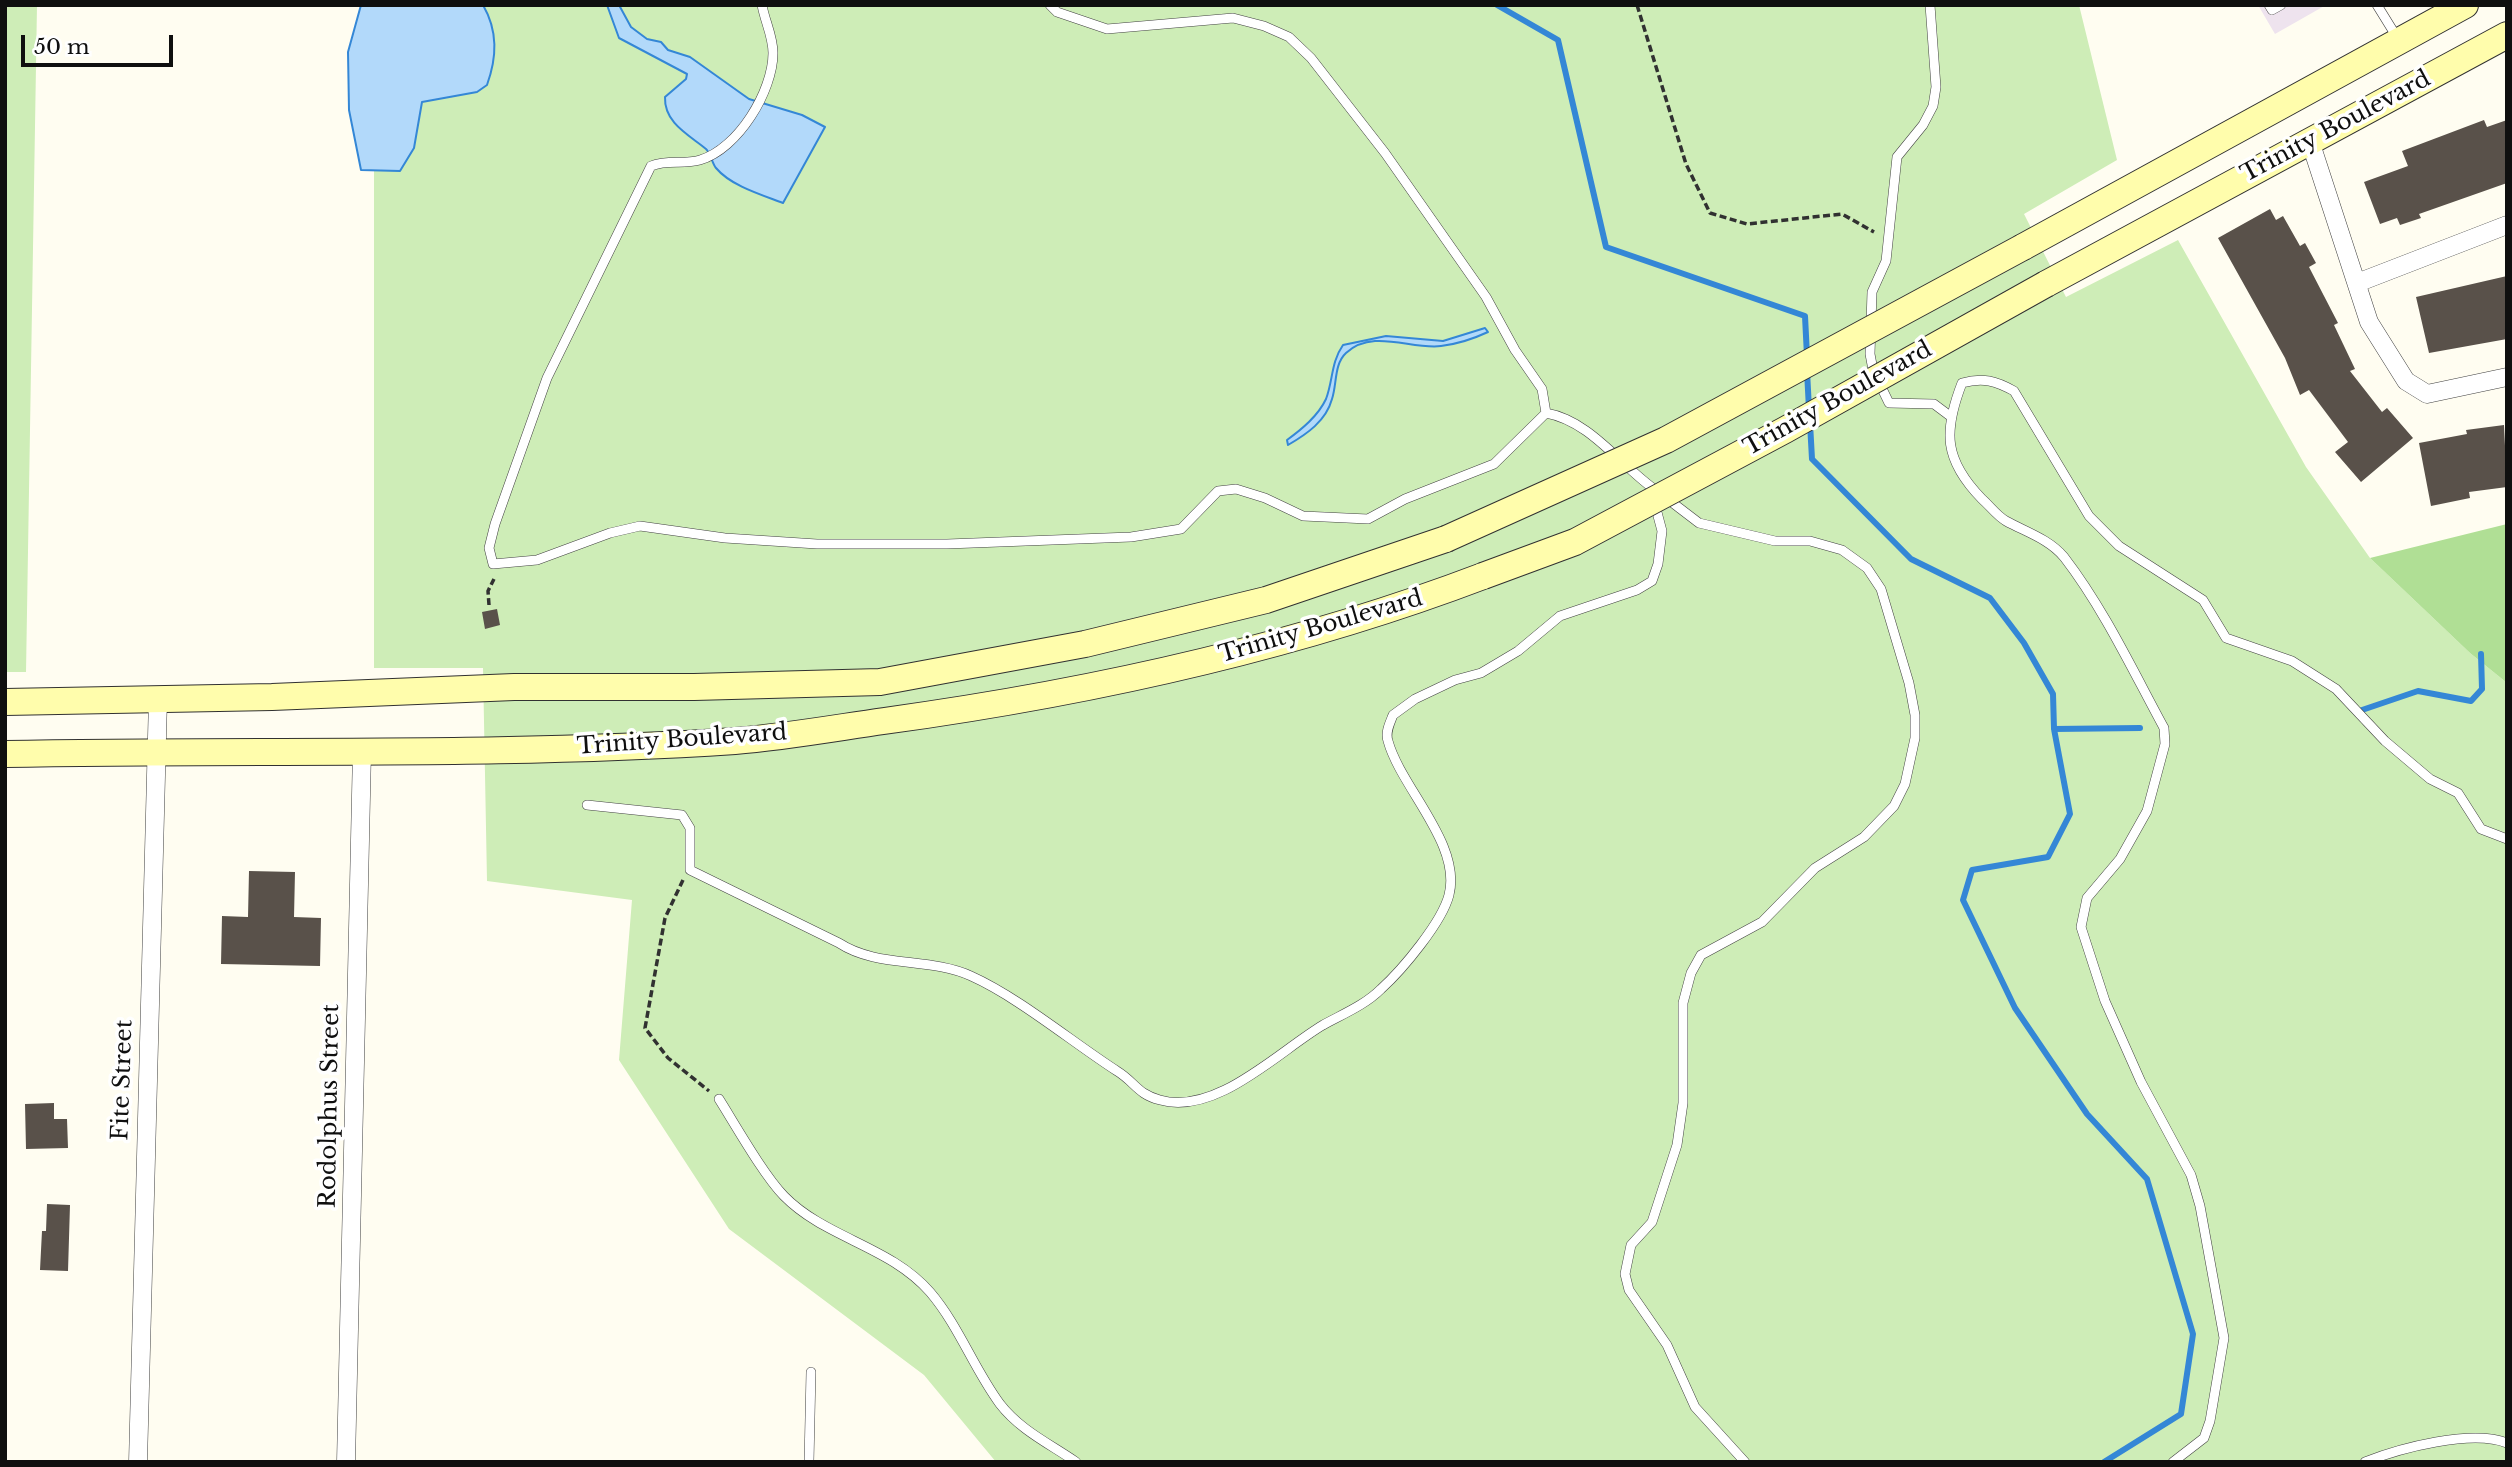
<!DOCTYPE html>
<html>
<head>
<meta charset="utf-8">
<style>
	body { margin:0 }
	#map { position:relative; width:2512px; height:1467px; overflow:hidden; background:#fffdf1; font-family:"Libre Baskerville",serif }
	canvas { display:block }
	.frame { position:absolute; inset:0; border:7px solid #0f0f0f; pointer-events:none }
	.scale { position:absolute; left:21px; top:35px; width:152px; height:32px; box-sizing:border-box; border:4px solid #0f0f0f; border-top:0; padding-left:9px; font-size:21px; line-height:24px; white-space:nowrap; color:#0f0f0f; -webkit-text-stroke:5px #fff; paint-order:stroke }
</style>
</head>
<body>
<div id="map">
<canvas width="2512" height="1467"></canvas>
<div class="frame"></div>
<div class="scale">50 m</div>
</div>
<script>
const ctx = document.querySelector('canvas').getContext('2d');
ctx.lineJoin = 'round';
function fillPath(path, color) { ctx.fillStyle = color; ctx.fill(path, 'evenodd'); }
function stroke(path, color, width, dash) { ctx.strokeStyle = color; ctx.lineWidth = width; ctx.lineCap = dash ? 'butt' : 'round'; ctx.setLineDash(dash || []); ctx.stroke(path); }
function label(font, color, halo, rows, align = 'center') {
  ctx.font = font + ' "Libre Baskerville",serif'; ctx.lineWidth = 7; ctx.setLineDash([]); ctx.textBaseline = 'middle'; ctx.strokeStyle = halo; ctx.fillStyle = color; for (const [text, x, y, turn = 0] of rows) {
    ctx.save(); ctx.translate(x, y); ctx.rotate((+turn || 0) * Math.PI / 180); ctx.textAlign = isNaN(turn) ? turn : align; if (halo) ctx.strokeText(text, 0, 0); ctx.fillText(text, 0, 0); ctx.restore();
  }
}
const industrial = new Path2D(`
	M 2258,5 L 2326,5 L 2275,34 Z`);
const green = new Path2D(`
	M 5,5 L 37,5 L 26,672 L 5,672 Z
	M 374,5 L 2079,5 L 2117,160 L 2024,214 L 2066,297 L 2178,240 L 2306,467 L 2370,558 L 2470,653 L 2507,683 L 2507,1462 L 996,1462 L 924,1375 L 729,1229 L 619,1060 L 632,900 L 487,881 L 483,668 L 374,668 Z`);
const forest = new Path2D(`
	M 2507,524 L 2507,683 L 2470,653 L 2370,558 Z`);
const water = new Path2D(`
	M 361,5 L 483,5 C 498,31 497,57 487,85 L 477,92 L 422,102 L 414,148 L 400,171 L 361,170 L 349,110 L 348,52 Z
	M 607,5 L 619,5 L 631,27 L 647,39 L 661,42 L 668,50 L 690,57 L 749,99 L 802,115 L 825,127 L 783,203 C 762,195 731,186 716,168 C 712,163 711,154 706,149 C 689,135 664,123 665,97 L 686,79 L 687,74 L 619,38 Z
	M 1485,328 L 1488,332 C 1473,339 1458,344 1441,346 C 1411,350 1373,328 1346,353 C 1334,364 1337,384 1332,399 C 1326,421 1307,434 1288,445 L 1287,440 C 1302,429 1318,416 1326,399 C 1333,381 1331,362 1343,345 L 1386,336 L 1443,341 Z`);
const stream = new Path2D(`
	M 1497,5 L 1558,40 L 1606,247 L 1805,316 L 1807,356
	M 1807,371 L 1809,409
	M 1810,423 L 1812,459 L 1911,559 L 1990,598 L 2024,643 L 2053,694 L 2054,729 L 2070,814 L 2048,857 L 1972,870 L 1963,900 L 2015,1008 L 2087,1114 L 2147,1179 L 2193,1334 L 2181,1414 L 2104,1462
	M 2362,710 L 2418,691 L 2471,701 L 2482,689 L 2481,654
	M 2054,729 L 2140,728`);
const building = new Path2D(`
	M 2484,120 L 2487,127 L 2507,120 L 2507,183 L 2419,214 L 2421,218 L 2400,225 L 2397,218 L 2380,224 L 2364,182 L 2408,166 L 2402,151 Z
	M 2270,209 L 2276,220 L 2283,216 L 2300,246 L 2305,243 L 2316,263 L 2309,267 L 2338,323 L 2334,325 L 2355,369 L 2350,371 L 2382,412 L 2387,408 L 2413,438 L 2361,482 L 2335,452 L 2348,442 L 2309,390 L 2300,395 L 2285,358 L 2218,238 Z
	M 2507,276 L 2507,339 L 2429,353 L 2416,297 Z
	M 2504,425 L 2507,487 L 2469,492 L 2470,498 L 2431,506 L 2419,443 L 2467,434 L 2466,430 Z
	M 497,609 L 500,625 L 485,629 L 482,612 Z
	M 249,871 L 295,872 L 294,917 L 321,918 L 320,966 L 221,964 L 222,916 L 248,917 Z
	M 54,1103 L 54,1119 L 67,1119 L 68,1148 L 26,1149 L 25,1104 Z
	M 47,1204 L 70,1205 L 68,1271 L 40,1270 L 42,1231 L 46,1231 Z`);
const path = new Path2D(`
	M 1637,5 L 1686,164 L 1710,213 L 1747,224 L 1842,214 L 1874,232
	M 489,605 L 488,591 L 494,579
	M 683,880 L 665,918 L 645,1028 L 668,1058 L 709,1091`);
const service = new Path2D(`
	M 762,5 C 765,22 773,36 773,53 C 773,91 738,149 700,160 C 683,165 668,159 651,166 L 547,378 L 495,524 L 489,548 L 493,564 L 537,560 L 610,533 L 640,526 L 725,538 L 817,544 L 947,544 L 1131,537 L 1181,529 L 1218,491 L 1236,489 L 1265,498 L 1303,516 L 1368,519 L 1405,499 L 1494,464 L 1546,413
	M 1050,5 L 1057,12 L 1107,29 L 1233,18 L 1264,26 L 1289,37 L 1311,58 L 1385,153 L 1486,297 L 1515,350 L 1542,389 L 1546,413
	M 1930,5 L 1936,87 L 1933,106 L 1923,125 L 1897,157 L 1886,261 L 1872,292 L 1870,354 L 1873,370 L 1889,403 L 1934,404 L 1950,416
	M 2269,5 L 2272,10 L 2281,5
	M 2377,5 L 2398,39
	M 1546,413 C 1590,421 1618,463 1654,489
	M 1665,497 L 1699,523 L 1775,541 L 1810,541 L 1842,550 L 1867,568 L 1881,589 L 1909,683 L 1915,715 L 1915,738 L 1905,784 L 1894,806 L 1864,837 L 1815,868 L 1762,922 L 1701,955 L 1691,973 L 1683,1003 L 1683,1103 L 1677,1145 L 1652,1222 L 1631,1245 L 1625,1274 L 1629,1290 L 1667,1345 L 1695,1407 L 1745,1462
	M 587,805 L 682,815 L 690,828 L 690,870 L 839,943 C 877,968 929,957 971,976 C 1018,997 1072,1042 1117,1071 C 1135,1082 1137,1094 1160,1100 C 1216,1116 1279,1051 1323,1025 C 1343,1014 1365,1005 1381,989 C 1403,969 1442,922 1449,895 C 1462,844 1401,788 1388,741 C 1385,732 1390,723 1393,715 L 1415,699 L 1455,680 L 1481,673 L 1518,651 L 1560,616 L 1637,590 L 1652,581 L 1658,564 L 1662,531 L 1650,486
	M 719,1099 C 736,1126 763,1174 784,1196 C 825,1238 890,1246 930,1292 C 959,1326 974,1369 1000,1404 C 1020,1430 1050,1444 1076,1462
	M 809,1462 L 811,1372
	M 2173,1462 L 2204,1438 L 2210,1421 L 2224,1338 L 2200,1206 L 2191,1175 L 2141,1082 L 2105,1001 L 2081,927 L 2087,898 L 2120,859 L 2147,811 L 2165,744 L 2164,728 C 2133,671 2104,609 2064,557 C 2049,539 2026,532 2006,521 C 1997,516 1990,506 1982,499 C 1944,460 1943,432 1962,383 C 1983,377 1996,381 2014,391 L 2089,516 L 2119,546 L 2203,600 L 2226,638 L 2292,661 L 2336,689 L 2385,741 L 2430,779 L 2458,793 L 2481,829 L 2507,839
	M 2365,1462 C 2400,1448 2472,1429 2507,1443`);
const minor = new Path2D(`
	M 2310,141 L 2369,322 L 2406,381 L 2427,394 L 2507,377
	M 2357,283 L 2507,225
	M 138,1462 L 158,699
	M 346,1462 L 362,751`);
const secondary = new Path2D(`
	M 2023,247 L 2465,5
	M 2046,284 L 2507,35
	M 5,702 L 272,697 L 514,687 L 694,687 L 880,682 L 1085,644 L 1266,600 L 1446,539
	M 5,754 C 248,749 492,757 735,741 C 785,737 835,728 884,721 C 1088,693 1291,649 1483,576`);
const secondaryBridge = new Path2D(`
	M 1446,539 L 1666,440 L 2023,247
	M 1483,576 L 1575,542 L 1785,430 L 2046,284`);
const streetNames = [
	["Trinity Boulevard",2336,127,-28],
	["Trinity Boulevard",1838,399,-29],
	["Trinity Boulevard",1321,627,-16],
	["Trinity Boulevard",682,740,-4],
	["Fite Street",123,1080,-88],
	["Rodolphus Street",330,1106,-89]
];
fillPath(industrial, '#eee3ee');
fillPath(green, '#ceedb7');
fillPath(forest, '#b0df95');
fillPath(water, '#b2d9fa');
stroke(water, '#3487d6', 2);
stroke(stream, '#3487d6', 6);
fillPath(building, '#59514a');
stroke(service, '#424242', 10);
stroke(minor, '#424242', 19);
stroke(secondary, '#313131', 28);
stroke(path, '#313131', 3.5, [7, 3.5]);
stroke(service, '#fff', 9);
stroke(minor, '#fff', 18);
stroke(secondary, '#fffdac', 26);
stroke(secondaryBridge, '#313131', 28, []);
stroke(secondaryBridge, '#fffdac', 26);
label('23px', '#0f0f0f', '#fff', streetNames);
</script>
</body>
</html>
